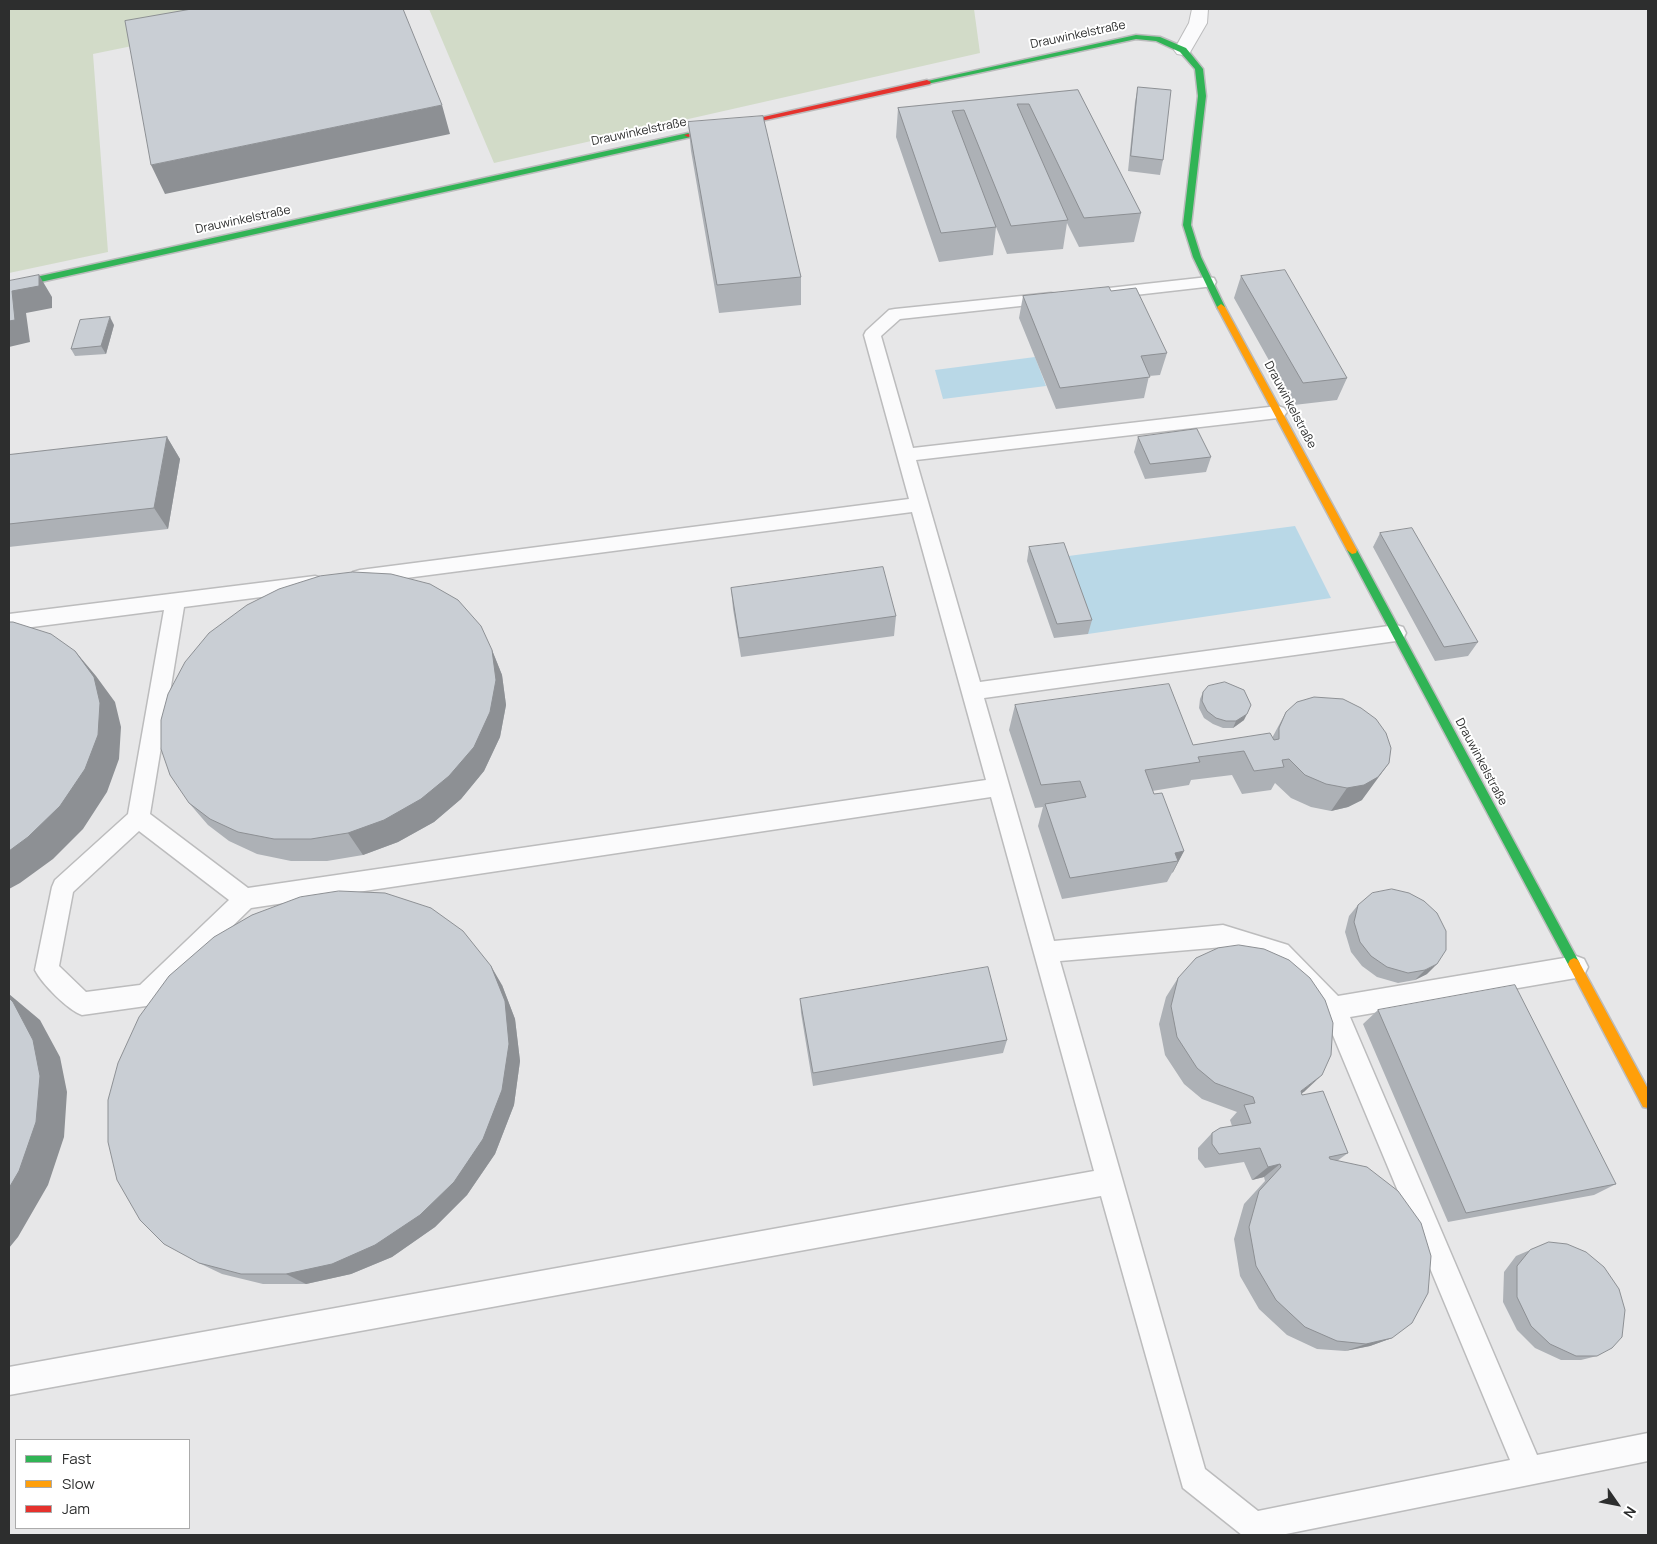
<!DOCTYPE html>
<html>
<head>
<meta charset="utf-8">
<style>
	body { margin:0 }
	#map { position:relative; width:1657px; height:1544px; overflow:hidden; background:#e7e7e8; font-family:Manrope,sans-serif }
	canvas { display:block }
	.frame { position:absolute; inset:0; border:10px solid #2d2e2e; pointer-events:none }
	.legend { position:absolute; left:15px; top:1439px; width:175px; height:90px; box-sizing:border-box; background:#fff; border:1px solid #ababab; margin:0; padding:6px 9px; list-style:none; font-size:15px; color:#2d2e2e }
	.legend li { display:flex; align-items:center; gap:10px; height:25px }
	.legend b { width:25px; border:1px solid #ababab }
	.north { position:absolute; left:1592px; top:1479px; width:50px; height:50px; -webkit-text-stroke:4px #fff; paint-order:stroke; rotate:123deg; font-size:14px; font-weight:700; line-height:20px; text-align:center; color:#2d2e2e }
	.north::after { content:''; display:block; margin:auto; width:18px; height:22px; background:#2d2e2e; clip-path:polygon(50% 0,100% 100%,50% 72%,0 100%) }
</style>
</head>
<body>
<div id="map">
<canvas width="1657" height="1544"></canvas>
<div class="frame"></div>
<ul class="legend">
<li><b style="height:6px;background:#30b455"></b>Fast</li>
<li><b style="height:6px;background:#ff9f0a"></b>Slow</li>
<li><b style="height:6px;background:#e5322d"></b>Jam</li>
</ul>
<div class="north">N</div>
</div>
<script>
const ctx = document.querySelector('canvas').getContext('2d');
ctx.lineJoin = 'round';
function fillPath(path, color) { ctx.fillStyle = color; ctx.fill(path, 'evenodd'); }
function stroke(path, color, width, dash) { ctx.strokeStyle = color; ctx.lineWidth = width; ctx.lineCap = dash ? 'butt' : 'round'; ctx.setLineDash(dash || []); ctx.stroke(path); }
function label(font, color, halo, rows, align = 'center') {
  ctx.font = font + ' Manrope,sans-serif'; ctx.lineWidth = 4; ctx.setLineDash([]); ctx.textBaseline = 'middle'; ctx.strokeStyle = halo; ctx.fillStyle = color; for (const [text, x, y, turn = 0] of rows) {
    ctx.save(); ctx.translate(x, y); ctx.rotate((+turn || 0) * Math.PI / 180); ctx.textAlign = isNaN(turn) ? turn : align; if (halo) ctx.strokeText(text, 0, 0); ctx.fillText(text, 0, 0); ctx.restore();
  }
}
const green = new Path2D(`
	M 9,9 L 313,9 L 93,54 L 108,252 L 9,273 Z
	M 429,9 L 974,9 L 980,53 L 494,163 Z`);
const water = new Path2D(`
	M 1035,357 L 1046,386 L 943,399 L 935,370 Z
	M 1295,526 L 1331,598 L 1088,634 L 1061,557 Z`);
const lane = new Path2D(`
	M 1208,277 L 1214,278 L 1216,282 L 1214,286 L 1109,298 L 1103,297 L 1101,293 L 1103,289 L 1109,288 Z
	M 1051,293 L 1057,294 L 1059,298 L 1057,302 L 900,319 L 881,336 L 913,448 L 1278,406 L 1284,408 L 1287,412 L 1284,416 L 1278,418 L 916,460 L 980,682 L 1396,625 L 1403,627 L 1406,633 L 1403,639 L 1396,641 L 984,698 L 1054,941 L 1223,925 L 1288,945 L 1338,996 L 1576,956 L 1584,959 L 1588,967 L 1584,975 L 1576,978 L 1350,1017 L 1537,1455 L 1648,1433 L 1648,1461 L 1281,1535 L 1242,1535 L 1183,1488 L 1101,1196 L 9,1395 L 9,1367 L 1094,1171 L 991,797 L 251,908 L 154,1003 L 146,1006 L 82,1015 C 68,1010 42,984 35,970 L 52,887 L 55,880 L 128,814 L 164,610 L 9,630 L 9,614 L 315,576 L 322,578 L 325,583 L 322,588 L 315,590 L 184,607 L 150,814 L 248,888 L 986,780 L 912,512 L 360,584 L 353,582 L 350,577 L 353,572 L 360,570 L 909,499 L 864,335 L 866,331 L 889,310 L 895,309 ZM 139,831 L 229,900 L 140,985 L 86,992 L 59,966 L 73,892 ZM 1223,947 L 1273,962 L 1325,1016 L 1510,1460 L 1258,1511 L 1205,1469 L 1060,961 Z`);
const street = new Path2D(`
	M 1192,9 L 1208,9 L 1207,23 L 1189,54 L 1183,55 L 1177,54 L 1174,50 L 1189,23 Z`);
const fast = new Path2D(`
	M 1136,35 L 1160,37 L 1186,48 L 1203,69 L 1206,96 L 1191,225 L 1201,257 L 1225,307 L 1224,309 L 1218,309 L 1217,307 L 1193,257 L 1183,225 L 1198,96 L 1195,69 L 1180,52 L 1156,41 L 1136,39 L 927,84 L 923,82 Z
	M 688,133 L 692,135 L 691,137 L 9,289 L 9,283 Z
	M 1352,546 L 1357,550 L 1578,960 L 1580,964 L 1578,968 L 1574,970 L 1570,968 L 1347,550 Z`);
const slow = new Path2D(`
	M 1221,304 L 1225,307 L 1357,550 L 1356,553 L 1352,554 L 1347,550 L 1217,307 Z
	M 1574,958 L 1578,960 L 1648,1089 L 1648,1108 L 1643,1107 L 1570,968 L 1568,964 L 1570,960 Z`);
const jam = new Path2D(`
	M 927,80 L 931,82 L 930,84 L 688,137 L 684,135 Z`);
const wall = new Path2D(`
	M 1138,87 L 1163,160 L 1160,175 L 1128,171 L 1135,102 Z
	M 1078,90 L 1141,213 L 1134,242 L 1079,247 L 1067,223 L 1063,249 L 1007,254 L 996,227 L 993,255 L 939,262 L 896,137 L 898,108 Z
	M 688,122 L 801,277 L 801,305 L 719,313 L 691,151 Z
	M 1241,276 L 1347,378 L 1337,400 L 1294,405 L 1234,298 Z
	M 1111,291 L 1167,353 L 1160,375 L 1149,376 L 1144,398 L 1056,409 L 1019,318 L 1023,296 Z
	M 114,325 L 106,354 L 75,356 L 71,349 Z
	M 167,437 L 180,459 L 168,529 L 9,547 L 9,455 Z
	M 1138,437 L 1211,457 L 1206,472 L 1145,479 L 1134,452 Z
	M 1380,533 L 1478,642 L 1468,656 L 1435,661 L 1373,547 Z
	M 1029,547 L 1092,620 L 1088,634 L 1054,638 L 1027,561 Z
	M 731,588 L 896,616 L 894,636 L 741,657 L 733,609 Z
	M 492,650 L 502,675 L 506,705 L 500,737 L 484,771 L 461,799 L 434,822 L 398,842 L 363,855 L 327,861 L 291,861 L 257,854 L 229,841 L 208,825 L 189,803 Z
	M 1203,692 L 1244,720 L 1233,728 L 1223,728 L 1213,724 L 1204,718 L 1199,708 L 1200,699 Z
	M 1015,705 L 1193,745 L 1272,738 L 1286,712 L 1362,800 L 1348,807 L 1331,811 L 1311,807 L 1291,798 L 1275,783 L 1271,790 L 1242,794 L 1232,775 L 1191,780 L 1189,785 L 1152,791 L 1184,851 L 1173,872 L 1172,873 L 1167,882 L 1062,899 L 1038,826 L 1043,807 L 1035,808 L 1009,730 Z
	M 1409,893 L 1427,974 L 1415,980 L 1398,983 L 1377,977 L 1362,966 L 1351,952 L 1345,932 L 1349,916 L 1358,905 Z
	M 1178,978 L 1305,1091 L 1302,1093 L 1302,1095 L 1348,1153 L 1337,1161 L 1392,1338 L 1370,1346 L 1345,1351 L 1317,1349 L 1287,1335 L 1259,1309 L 1240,1276 L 1234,1239 L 1244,1204 L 1265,1181 L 1264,1177 L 1252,1180 L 1244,1162 L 1205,1168 L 1198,1159 L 1198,1148 L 1212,1133 L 1232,1126 L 1230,1120 L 1237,1112 L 1202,1099 L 1184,1084 L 1165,1055 L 1159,1024 L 1166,997 Z
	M 502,985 L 515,1019 L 520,1061 L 514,1105 L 495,1154 L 467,1195 L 435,1227 L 392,1257 L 351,1274 L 306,1284 L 263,1284 L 222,1274 L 199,1263 Z
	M 800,999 L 1007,1040 L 1003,1053 L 813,1086 L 801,1013 Z
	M 1378,1010 L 1616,1184 L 1594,1195 L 1448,1222 L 1363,1024 Z
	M 1549,1242 L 1597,1356 L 1581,1360 L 1561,1360 L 1535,1348 L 1517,1330 L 1503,1302 L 1504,1272 L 1516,1256 Z`);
const shadedWall = new Path2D(`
	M 442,105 L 450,134 L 165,194 L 151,165 Z
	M 39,275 L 52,297 L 52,308 L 26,313 L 30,342 L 9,347 L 9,321 L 12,291 Z
	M 110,317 L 114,325 L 106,354 L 101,346 Z
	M 167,437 L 180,459 L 168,529 L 154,508 Z
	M 492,650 L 502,675 L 506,705 L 500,737 L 484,771 L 461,799 L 434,822 L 398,842 L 363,855 L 348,833 Z
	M 75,651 L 96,676 L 115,702 L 121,727 L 119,759 L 107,792 L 83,829 L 53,859 L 20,883 L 9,889 L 9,851 Z
	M 1247,714 L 1244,720 L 1233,728 L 1236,721 Z
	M 1389,763 L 1362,800 L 1348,807 L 1331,811 L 1347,788 Z
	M 1184,851 L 1173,872 L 1172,873 L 1178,861 L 1175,853 Z
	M 1437,964 L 1427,974 L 1415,980 L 1425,970 Z
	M 491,966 L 502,985 L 515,1019 L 520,1061 L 514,1105 L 495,1154 L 467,1195 L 435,1227 L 392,1257 L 351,1274 L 306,1284 L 286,1274 Z
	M 9,994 L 40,1020 L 60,1057 L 67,1092 L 64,1137 L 48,1185 L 18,1237 L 9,1248 Z
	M 1322,1075 L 1305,1091 L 1285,1106 L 1301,1091 Z
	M 1280,1164 L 1264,1177 L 1252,1180 L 1268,1167 Z
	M 1392,1338 L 1370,1346 L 1345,1351 L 1366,1344 Z`);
const building = new Path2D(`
	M 192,9 L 403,9 L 442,105 L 151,165 L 125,21 Z
	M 1138,87 L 1171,90 L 1163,160 L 1131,156 Z
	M 1078,90 L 1141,213 L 1084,218 L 1029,104 L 1017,104 L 1068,220 L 1011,226 L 964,110 L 952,111 L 996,227 L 941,233 L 898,108 Z
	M 763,116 L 801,277 L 717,285 L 688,122 Z
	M 1285,270 L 1347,378 L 1303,383 L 1241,276 Z
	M 39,275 L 39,286 L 12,291 L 15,320 L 9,321 L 9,281 Z
	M 1109,287 L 1111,291 L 1136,288 L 1167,353 L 1141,356 L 1150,377 L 1060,388 L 1023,296 Z
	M 110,317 L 101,346 L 71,349 L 80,320 Z
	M 1197,429 L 1211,457 L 1150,464 L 1138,437 Z
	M 167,437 L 154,508 L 9,524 L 9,455 Z
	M 1412,528 L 1478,642 L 1444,647 L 1380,533 Z
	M 1064,543 L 1092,620 L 1057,624 L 1029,547 Z
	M 883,567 L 896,616 L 739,638 L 731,588 Z
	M 353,572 L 391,574 L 430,584 L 458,600 L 481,626 L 492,650 L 496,680 L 490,712 L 474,747 L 449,776 L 421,799 L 384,820 L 348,833 L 311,839 L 274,839 L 238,832 L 210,819 L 189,803 L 170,775 L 161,749 L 161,720 L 168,694 L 185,662 L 209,633 L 247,605 L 279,589 L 320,576 Z
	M 9,622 L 13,622 L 51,634 L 75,651 L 94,677 L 100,703 L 98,735 L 85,769 L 60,806 L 28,837 L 9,851 Z
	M 1225,682 L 1244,690 L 1251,705 L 1247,714 L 1236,721 L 1226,721 L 1216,718 L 1207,711 L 1202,701 L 1203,692 L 1208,686 Z
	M 1169,684 L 1193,745 L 1270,733 L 1274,740 L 1279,739 L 1279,728 L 1286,712 L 1297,702 L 1314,697 L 1343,699 L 1361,708 L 1376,719 L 1386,733 L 1391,748 L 1389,763 L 1378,777 L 1364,785 L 1347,788 L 1326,784 L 1305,775 L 1289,759 L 1282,760 L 1284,767 L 1254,771 L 1244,751 L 1198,757 L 1200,762 L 1145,770 L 1154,794 L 1162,793 L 1184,851 L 1175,853 L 1178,861 L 1070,878 L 1045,804 L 1086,797 L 1080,781 L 1041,785 L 1015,705 Z
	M 1392,889 L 1409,893 L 1424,901 L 1437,913 L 1446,931 L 1446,950 L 1437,964 L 1425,970 L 1408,973 L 1387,967 L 1371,956 L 1360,942 L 1354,922 L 1358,905 L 1372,893 Z
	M 339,891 L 385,893 L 431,908 L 463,931 L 491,966 L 505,1001 L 509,1044 L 502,1090 L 483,1139 L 454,1182 L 420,1215 L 375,1245 L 332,1264 L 286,1274 L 241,1274 L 199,1263 L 164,1244 L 140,1220 L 117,1180 L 108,1142 L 108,1100 L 118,1063 L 139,1017 L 169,976 L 214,937 L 252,915 L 300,897 Z
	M 1239,945 L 1264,949 L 1289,960 L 1310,978 L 1325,1000 L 1333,1023 L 1331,1055 L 1322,1075 L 1301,1091 L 1302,1095 L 1323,1091 L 1348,1153 L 1329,1157 L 1330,1159 L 1367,1167 L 1398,1191 L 1421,1223 L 1431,1256 L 1428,1293 L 1412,1323 L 1392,1338 L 1366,1344 L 1337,1341 L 1305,1327 L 1276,1300 L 1256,1266 L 1249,1227 L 1259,1191 L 1281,1167 L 1280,1164 L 1268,1167 L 1260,1148 L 1219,1154 L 1212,1144 L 1212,1133 L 1220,1128 L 1251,1123 L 1244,1105 L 1255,1103 L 1253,1097 L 1215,1083 L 1197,1068 L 1177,1037 L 1171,1006 L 1178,978 L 1196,958 L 1218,948 Z
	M 988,967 L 1007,1040 L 813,1073 L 800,999 Z
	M 1515,985 L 1616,1184 L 1466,1213 L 1378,1010 Z
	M 9,998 L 13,1002 L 33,1040 L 40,1076 L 36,1122 L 19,1171 L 9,1188 Z
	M 1549,1242 L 1567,1244 L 1586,1252 L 1604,1267 L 1619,1289 L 1625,1310 L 1622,1337 L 1612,1348 L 1597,1356 L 1576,1356 L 1550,1344 L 1531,1326 L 1517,1297 L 1517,1266 L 1530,1250 Z`);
const farStreetnames = [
	["Drauwinkelstraße",1078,35,-12],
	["Drauwinkelstraße",639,132,-12],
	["Drauwinkelstraße",243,220,-12],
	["Drauwinkelstraße",1290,405,62],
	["Drauwinkelstraße",1481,762,62]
];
fillPath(green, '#d2dbc8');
fillPath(water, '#b9d8e7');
stroke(lane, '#bcbcbd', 3);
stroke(street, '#bcbcbd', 2);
stroke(fast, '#bcbcbd', 3);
stroke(slow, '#bcbcbd', 3);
stroke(jam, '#bcbcbd', 3);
fillPath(lane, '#fbfbfc');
fillPath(street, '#fbfbfc');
fillPath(fast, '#30b455');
fillPath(slow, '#ff9f0a');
fillPath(jam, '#e5322d');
fillPath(wall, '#adb1b6');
fillPath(shadedWall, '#8d9094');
fillPath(building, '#c9ced4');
stroke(building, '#8d9094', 1);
label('12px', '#2d2e2e', '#fff', farStreetnames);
</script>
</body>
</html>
